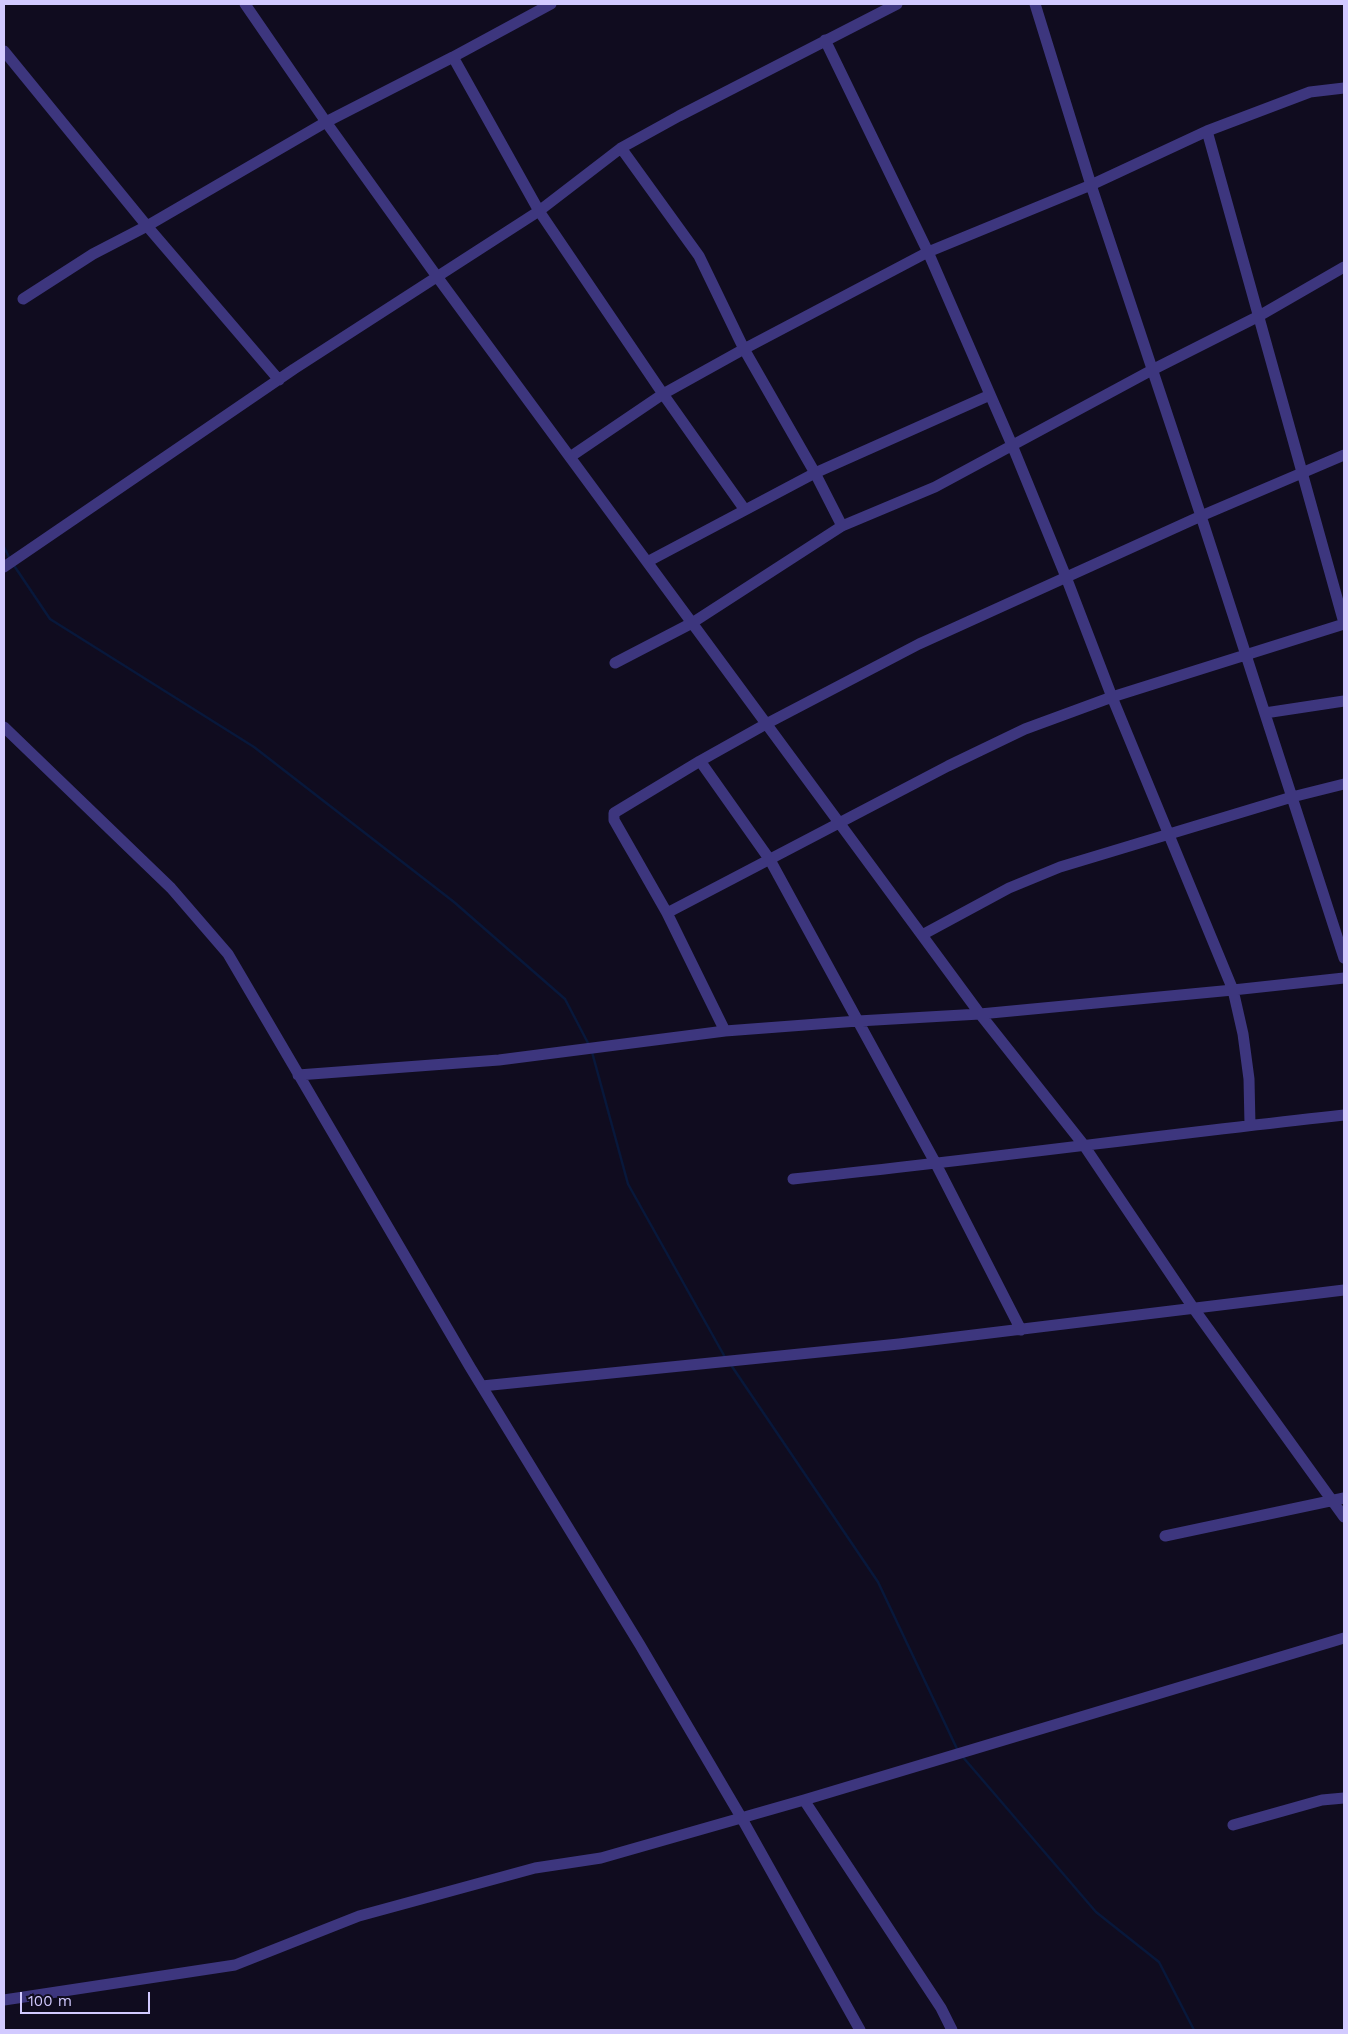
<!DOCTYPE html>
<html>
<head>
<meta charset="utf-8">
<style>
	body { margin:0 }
	#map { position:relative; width:1348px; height:2034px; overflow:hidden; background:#100c1f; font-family:"Work Sans",sans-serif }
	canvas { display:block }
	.frame { position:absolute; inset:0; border:5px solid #d2caff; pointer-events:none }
	.scale { position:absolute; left:20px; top:1992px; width:130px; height:22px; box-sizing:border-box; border:2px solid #d2caff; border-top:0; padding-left:6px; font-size:15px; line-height:18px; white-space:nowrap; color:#d2caff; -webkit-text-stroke:4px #100c1f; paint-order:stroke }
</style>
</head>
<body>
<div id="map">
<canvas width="1348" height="2034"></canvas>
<div class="frame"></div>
<div class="scale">100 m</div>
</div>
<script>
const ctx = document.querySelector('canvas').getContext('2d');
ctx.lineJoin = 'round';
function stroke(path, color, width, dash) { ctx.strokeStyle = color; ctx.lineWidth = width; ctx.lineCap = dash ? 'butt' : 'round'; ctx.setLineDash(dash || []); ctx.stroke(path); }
const stream = new Path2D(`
	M 4,547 L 10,559
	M 13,564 L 50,619 L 254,747 L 454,902 L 565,999 L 589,1045
	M 592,1052 L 628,1184 L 726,1359
	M 731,1365 L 878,1582 L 958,1751
	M 962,1756 L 1096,1912 L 1159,1962 L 1194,2030`);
const minor = new Path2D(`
	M 245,4 L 326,122 L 438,278 L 980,1014 L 1083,1144 L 1194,1309 L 1344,1517
	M 1035,4 L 1091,185 L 1201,516 L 1344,958
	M 825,40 L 928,252 L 1012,445 L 1066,577 L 1112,697 L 1233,990 L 1243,1034 L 1249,1079 L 1250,1125
	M 4,51 L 147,226 L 279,380
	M 453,57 L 539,211 L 663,394 L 745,510
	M 1207,131 L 1344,623
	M 621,148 L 699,256 L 744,349 L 815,473 L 842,526
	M 23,299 L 93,254 L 147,226 L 326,122 L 453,57 L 551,4
	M 570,457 L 663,394 L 744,349 L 928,252 L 1091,185 L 1207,131 L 1310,92 L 1344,88
	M 647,562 L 815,473 L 990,395
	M 4,567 L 294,369 L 539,211 L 621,148 L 679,116 L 897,4
	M 615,663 L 692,623 L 842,526 L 935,487 L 1152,370 L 1259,316 L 1344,267
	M 1265,713 L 1344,701
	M 4,727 L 171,888 L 228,954 L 470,1367 L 640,1645 L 741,1817 L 860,2030
	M 700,761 L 770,860 L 936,1164 L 1021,1330
	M 667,913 L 948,766 L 1025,729 L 1112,697 L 1344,624
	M 922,935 L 1009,888 L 1060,867 L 1292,797 L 1344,784
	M 725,1031 L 667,913 L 614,820 L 614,813 L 700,761 L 766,724 L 919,644 L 1201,516 L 1344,455
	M 298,1075 L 499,1060 L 725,1031 L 858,1021 L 980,1014 L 1233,990 L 1344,978
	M 793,1179 C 977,1160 1160,1135 1344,1115
	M 482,1386 L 899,1344 L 1344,1290
	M 1165,1536 L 1344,1498
	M 804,1800 L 941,2008 L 952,2030
	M 1233,1825 L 1322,1800 L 1344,1798
	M 4,2000 L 235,1965 L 359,1916 L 535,1868 L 601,1858 L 804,1800 L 1344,1638`);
stroke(stream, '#08183b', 2.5);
stroke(minor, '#3d367e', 11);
</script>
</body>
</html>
